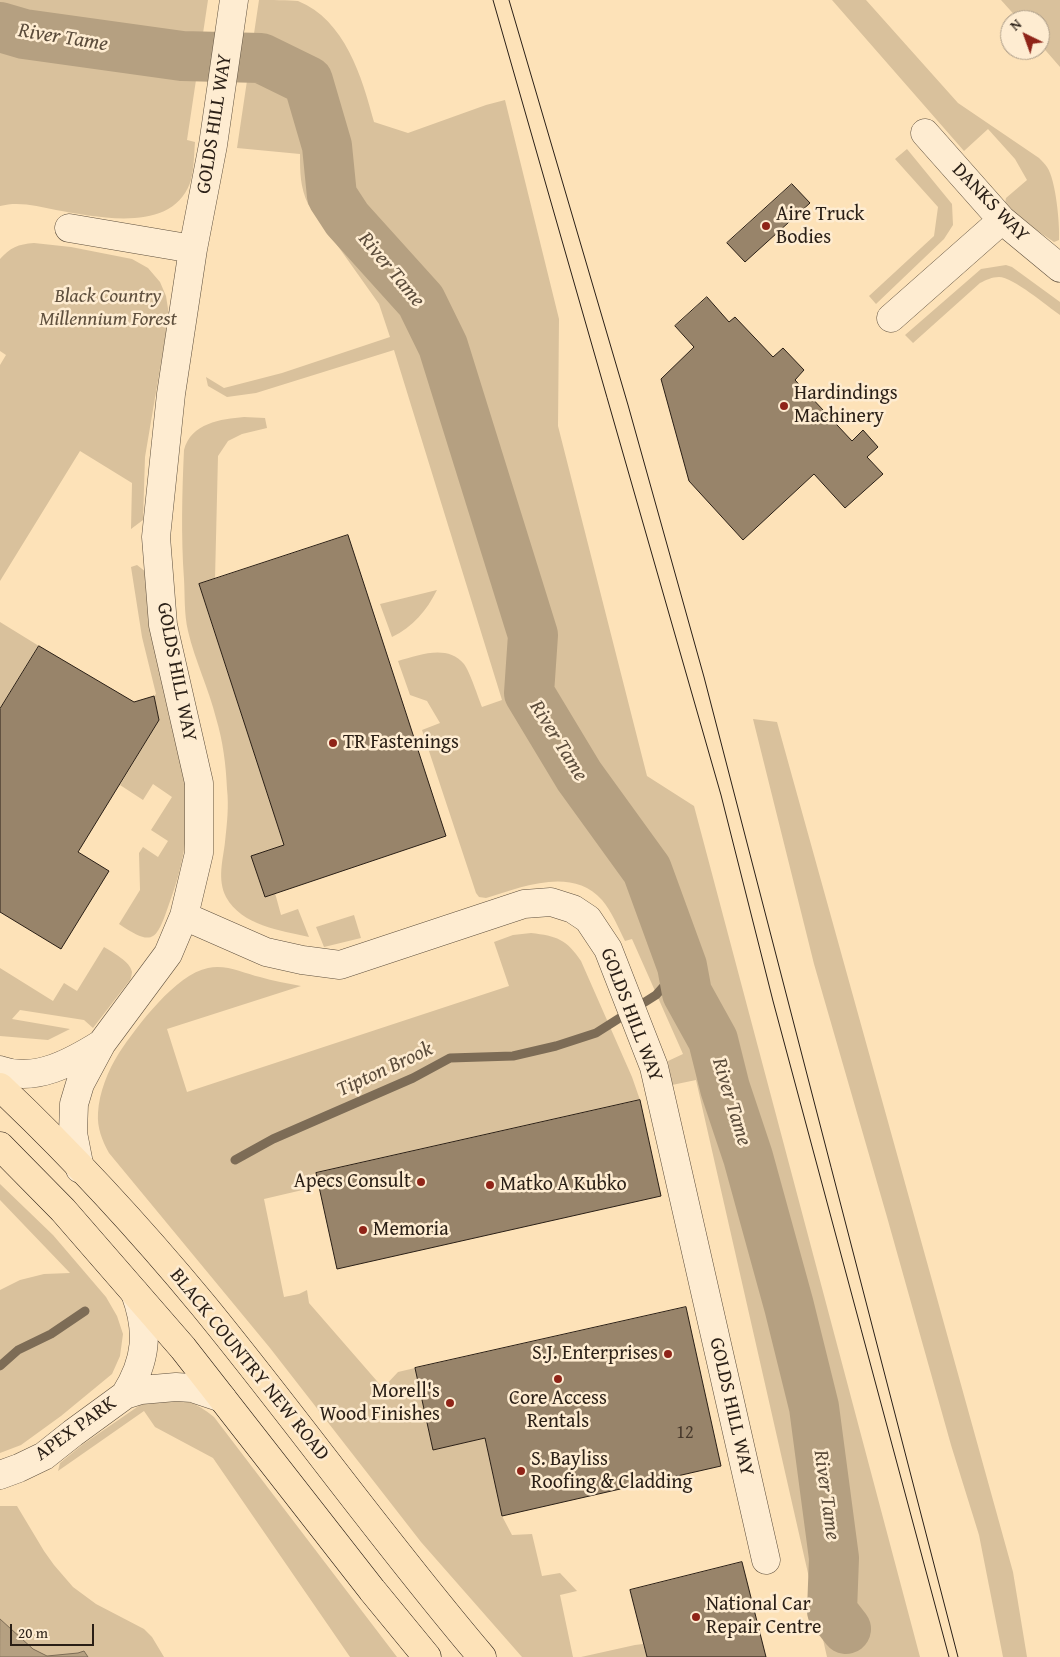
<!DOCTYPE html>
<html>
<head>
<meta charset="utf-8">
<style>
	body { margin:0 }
	#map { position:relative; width:1060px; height:1657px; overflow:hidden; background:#fde2b8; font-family:"Gentium Book Plus",serif }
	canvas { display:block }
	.north { position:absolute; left:1000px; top:10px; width:50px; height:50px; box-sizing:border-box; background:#feecd1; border:1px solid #a99a86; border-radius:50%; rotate:318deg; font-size:14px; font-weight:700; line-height:20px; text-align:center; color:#2a1f16 }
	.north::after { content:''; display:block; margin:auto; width:18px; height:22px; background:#8f2418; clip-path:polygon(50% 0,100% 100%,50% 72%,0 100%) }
	.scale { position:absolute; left:10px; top:1624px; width:84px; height:22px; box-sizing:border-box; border:2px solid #2a1f16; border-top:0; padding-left:6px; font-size:15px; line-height:18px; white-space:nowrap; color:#2a1f16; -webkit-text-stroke:4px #feecd1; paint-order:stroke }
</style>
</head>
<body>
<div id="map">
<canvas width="1060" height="1657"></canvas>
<div class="north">N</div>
<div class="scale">20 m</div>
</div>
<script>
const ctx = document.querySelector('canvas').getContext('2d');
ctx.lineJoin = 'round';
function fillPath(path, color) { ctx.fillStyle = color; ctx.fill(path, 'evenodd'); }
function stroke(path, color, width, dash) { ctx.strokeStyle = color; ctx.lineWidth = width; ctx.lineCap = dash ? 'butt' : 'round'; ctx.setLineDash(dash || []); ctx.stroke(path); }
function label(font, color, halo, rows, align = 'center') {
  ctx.font = font + ' "Gentium Book Plus",serif'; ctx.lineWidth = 5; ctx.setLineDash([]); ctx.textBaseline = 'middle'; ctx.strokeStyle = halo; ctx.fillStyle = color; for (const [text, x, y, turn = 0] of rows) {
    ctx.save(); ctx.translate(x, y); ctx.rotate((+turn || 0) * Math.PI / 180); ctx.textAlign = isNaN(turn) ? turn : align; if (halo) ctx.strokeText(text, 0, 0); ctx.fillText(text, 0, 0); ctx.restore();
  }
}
const green = new Path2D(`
	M 0,0 L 208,0 L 187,140 L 195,142 C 194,154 194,172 190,183 C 171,234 97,217 56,210 C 38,206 18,201 0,206 Z
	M 259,0 C 269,0 290,0 298,1 C 345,20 362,77 374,122 L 408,133 L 486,105 L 505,100 L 559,319 L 558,426 L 647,776 L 694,806 L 920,1657 L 827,1657 L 696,1080 L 672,1085 L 668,1061 L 683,1054 L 632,939 L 625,941 C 619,929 611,910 602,900 C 572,866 522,887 486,898 L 479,897 L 476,893 L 422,730 L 440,723 L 427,701 L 410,695 L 398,661 C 420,655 447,644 464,664 C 470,672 478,697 482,707 L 502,700 L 394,350 L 256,393 L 227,397 L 208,386 L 206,377 L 224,388 L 282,373 L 390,337 L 379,304 L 308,204 C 300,187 300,172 300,154 L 237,148 Z
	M 832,0 L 866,0 L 958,103 L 1039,158 C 1042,161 1045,164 1047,167 C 1056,180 1060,225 1059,240 L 1054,242 L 1004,208 L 1006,198 L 1027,180 L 1015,159 L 988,129 L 964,151 Z
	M 1001,0 L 1060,0 L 1060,67 L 1040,44 L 1040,20 L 1019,20 Z
	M 907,149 L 952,204 L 953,225 L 944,239 L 876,304 L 869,296 L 934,236 L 938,207 L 895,159 Z
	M 34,243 L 71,247 L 132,259 L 148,268 L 160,282 L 166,296 L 169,315 L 145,457 L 143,520 L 131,529 L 132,483 L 80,451 L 0,581 L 0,365 L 6,355 L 0,351 L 0,259 C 10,248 18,244 34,243 Z
	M 1006,265 L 1012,267 L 1060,302 L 1060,315 C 1047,306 1013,277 999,277 C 992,277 986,280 980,283 L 913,343 L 905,335 L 981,269 Z
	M 244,417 L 265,418 L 267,428 L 242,434 L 228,441 L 218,456 L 215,579 L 199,585 L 284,845 L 251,856 L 265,896 L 275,893 L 281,915 L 298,909 L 309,937 C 280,930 242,926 226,897 C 217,879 223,860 225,842 C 227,824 229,806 227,789 C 226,765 223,741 216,718 C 209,689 195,661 188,631 C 184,614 185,596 184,579 C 181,536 182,493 184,450 C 191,423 221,419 244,417 Z
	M 137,565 L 146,572 C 155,617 163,661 172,706 C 180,745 188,782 187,822 C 186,851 178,880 168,907 C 156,942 152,946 119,924 L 140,890 L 139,853 L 143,847 L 158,857 L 168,841 L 151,830 L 172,797 L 153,784 L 143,800 L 120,785 L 159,720 L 154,696 L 156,694 L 142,637 L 131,567 Z
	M 437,590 C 427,610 413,627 392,637 L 380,604 Z
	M 0,622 L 39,646 L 0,709 Z
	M 753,719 L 777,722 L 1013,1572 L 1027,1657 L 1003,1657 L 979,1535 L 951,1445 L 887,1217 L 814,964 Z
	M 354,915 L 361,938 L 324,947 L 316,927 Z
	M 531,933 C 557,936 566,939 581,961 L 632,1077 L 640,1100 L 316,1173 L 308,1177 L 311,1188 L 264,1199 L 284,1297 L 299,1294 L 307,1290 L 309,1303 L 383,1388 L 398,1372 L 415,1368 L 433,1450 L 485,1438 L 502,1516 L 512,1535 L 532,1534 L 542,1576 L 560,1573 L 577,1591 L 560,1595 L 573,1657 L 522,1657 L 421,1542 L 270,1348 L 109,1153 C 102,1140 97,1128 98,1113 C 99,1093 108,1070 119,1053 C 137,1026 176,974 208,968 C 226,964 243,973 260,977 C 273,981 287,983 301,986 L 167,1029 L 187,1092 L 509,986 L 494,942 L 513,935 Z
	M 104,947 C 112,952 131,962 132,972 C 132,973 131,979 130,980 L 93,1028 L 84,1020 L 20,1010 L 12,1019 L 70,1029 L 48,1040 L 0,1036 L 0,968 L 53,1001 L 64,983 L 77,991 Z
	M 0,1184 L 53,1235 L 106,1297 L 117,1316 L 123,1334 L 120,1356 L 112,1374 L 61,1416 L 21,1445 L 0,1453 L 0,1290 L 20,1280 L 44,1274 L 70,1273 L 0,1200 Z
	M 154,1400 C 182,1400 191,1398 214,1417 L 397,1657 L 350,1657 L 213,1458 L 155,1427 L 144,1411 L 58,1471 L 60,1463 L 82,1445 L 143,1403 Z
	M 0,1506 L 17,1506 L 44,1551 L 54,1565 L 73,1587 L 96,1604 L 144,1629 L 152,1637 L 164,1657 L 0,1657 Z
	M 643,1644 L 647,1657 L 581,1657 L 635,1645 Z`);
const water = new Path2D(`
	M 0,1619 L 33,1649 L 47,1656 L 78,1653 L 84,1651 L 88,1657 L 0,1657 Z`);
const stream = new Path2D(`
	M 235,1160 L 273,1139 L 413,1078 L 450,1058 L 513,1056 L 556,1046 L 596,1033 L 656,995 L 682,966
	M 0,1366 L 18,1350 L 51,1334 L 85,1311`);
const river = new Path2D(`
	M 0,27 L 24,34 L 182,56 L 261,58 L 308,81 L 327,146 L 332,196 L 347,219 L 421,301 L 443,346 L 533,635 L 529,693 L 579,776 L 647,870 L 682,966 L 687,993 L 713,1040 L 725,1088 L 748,1157 L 789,1306 L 814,1407 L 834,1558 L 832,1611 L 846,1629`);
const building = new Path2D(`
	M 792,184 L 810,203 L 745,262 L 727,243 Z
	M 707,297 L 729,322 L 735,317 L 773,357 L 783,348 L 804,370 L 795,380 L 852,441 L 863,430 L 878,447 L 867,457 L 883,474 L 845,508 L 814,474 L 743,540 L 689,481 L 661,379 L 694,347 L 675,326 Z
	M 348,535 L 446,836 L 265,897 L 251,856 L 284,845 L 199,584 Z
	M 39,646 L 134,702 L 154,696 L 159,720 L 78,852 L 109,871 L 61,949 L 0,912 L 0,709 Z
	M 640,1100 L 661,1196 L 337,1269 L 316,1173 Z
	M 686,1307 L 721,1466 L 502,1516 L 485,1438 L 433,1450 L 415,1368 Z
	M 742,1562 L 766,1657 L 647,1657 L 630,1590 Z`);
const street = new Path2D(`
	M 925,133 L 1002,220 L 1060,268
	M 69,228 L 193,249
	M 891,318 L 1002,220
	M 184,916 L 266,952 L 302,960 L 340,965 L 524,904 L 551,902 L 573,909 L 588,919 L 608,949 L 654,1067 L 766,1560
	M 0,1070 C 35,1083 72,1062 101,1044
	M 80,1169 L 73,1133 L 74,1104 L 80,1084 L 102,1043 L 168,954 L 184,916 L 199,853 L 199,783 L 163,625 L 156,537 L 171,394 L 193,249 L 213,145 L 234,0
	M 125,1395 C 147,1360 149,1331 135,1293
	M 0,1475 L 19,1468 L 44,1456 L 73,1433 L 125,1395 L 141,1390 L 176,1387 L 192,1388 L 222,1398`);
const highway = new Path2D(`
	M 0,1087 C 72,1155 140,1229 203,1305 C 298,1421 385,1543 482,1657
	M 0,1146 L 63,1210 L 183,1348 L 372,1590 L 427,1657`);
const tram = new Path2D(`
	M 493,0 L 721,795 L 773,1001 L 949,1657
	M 509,0 L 628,405 L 704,677 L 958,1657`);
const markers = [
	[766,226,5,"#8f2418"],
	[784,406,5,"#8f2418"],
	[333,743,5,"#8f2418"],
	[421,1182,5,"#8f2418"],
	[490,1185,5,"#8f2418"],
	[363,1230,5,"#8f2418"],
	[668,1354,5,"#8f2418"],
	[558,1379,5,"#8f2418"],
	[450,1403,5,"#8f2418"],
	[521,1471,5,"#8f2418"],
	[696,1617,5,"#8f2418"]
];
const numberNames = [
	["12",685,1433]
];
const streetNames = [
	["GOLDS HILL WAY",215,124,-81],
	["DANKS WAY",990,203,46],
	["GOLDS HILL WAY",176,672,79],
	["GOLDS HILL WAY",631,1015,69],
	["BLACK COUNTRY NEW ROAD",249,1365,51],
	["GOLDS HILL WAY",731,1407,77],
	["APEX PARK",76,1429,-36]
];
const poiNames = [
	["Aire Truck",776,215],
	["Bodies",776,238],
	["Hardindings",794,394],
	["Machinery",794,417],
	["TR Fastenings",343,743],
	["Apecs Consult",411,1182,"right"],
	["Matko A Kubko",500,1185],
	["Memoria",373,1230],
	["S.J. Enterprises",658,1354,"right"],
	["Morell's",440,1392,"right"],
	["Wood Finishes",440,1415,"right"],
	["Core Access",558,1399,"center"],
	["Rentals",558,1422,"center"],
	["S. Bayliss",531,1460],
	["Roofing & Cladding",531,1483],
	["National Car",706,1605],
	["Repair Centre",706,1628]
];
const parkNames = [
	["Black Country",108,297],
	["Millennium Forest",108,320]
];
const waterNames = [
	["River Tame",63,38,9],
	["River Tame",391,270,50],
	["River Tame",558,741,58],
	["Tipton Brook",385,1070,-25],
	["River Tame",731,1102,73],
	["River Tame",826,1495,82]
];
fillPath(green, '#d9c19c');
fillPath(water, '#b5a081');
stroke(water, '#7d6c56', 1);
stroke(stream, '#7d6c56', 9);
stroke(river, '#b5a081', 50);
fillPath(building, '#98846a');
stroke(building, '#2a1f16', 1);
stroke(street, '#5f503e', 29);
stroke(highway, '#2a1f16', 29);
stroke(street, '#feecd1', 28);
stroke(highway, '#fde2b8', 28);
stroke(tram, '#2a1f16', 1);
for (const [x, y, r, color] of markers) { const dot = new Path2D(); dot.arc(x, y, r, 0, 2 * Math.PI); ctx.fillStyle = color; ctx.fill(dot); stroke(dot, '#feecd1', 2); }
label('18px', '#46382b', null, numberNames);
label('20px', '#2a1f16', '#feecd1', streetNames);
label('20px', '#2a1f16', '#feecd1', poiNames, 'left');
label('italic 20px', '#5f503e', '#feecd1', parkNames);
label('italic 21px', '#5b4c3b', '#feecd1', waterNames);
</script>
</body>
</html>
